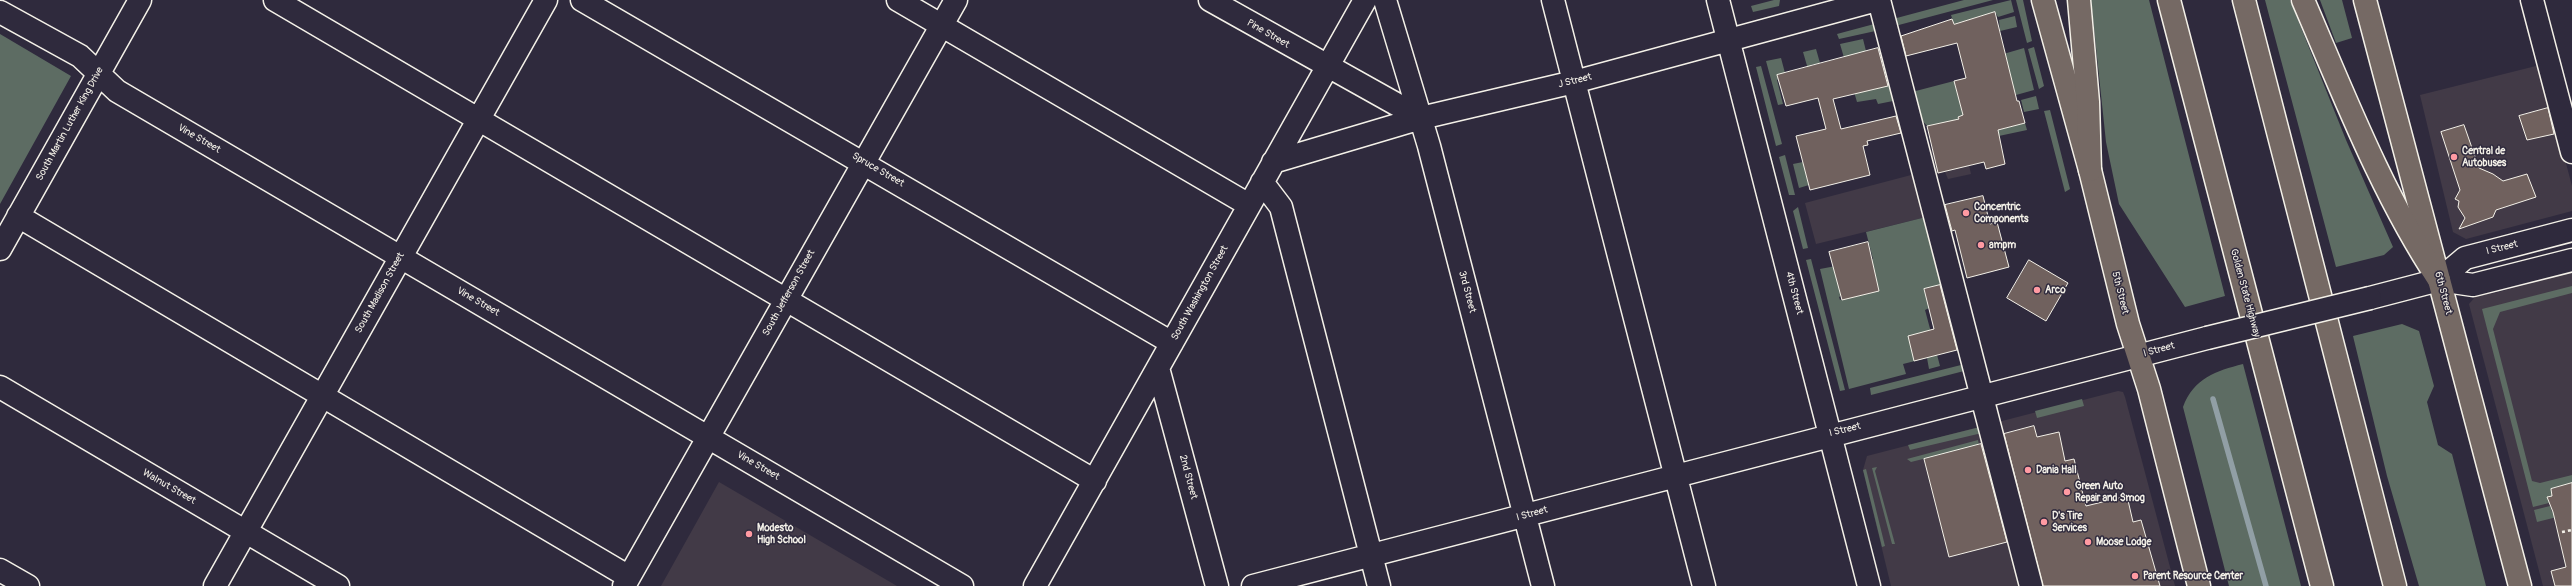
<!DOCTYPE html>
<html>
<head>
<meta charset="utf-8">
<style>
	body { margin:0 }
	canvas { display:block; background:#2f2a3d }
</style>
</head>
<body>
<canvas width="2572" height="586"></canvas>
<script>
const ctx = document.querySelector('canvas').getContext('2d');
ctx.lineJoin = 'round';
function fillPath(path, color) { ctx.fillStyle = color; ctx.fill(path, 'evenodd'); }
function stroke(path, color, width, dash) { ctx.strokeStyle = color; ctx.lineWidth = width; ctx.lineCap = dash ? 'butt' : 'round'; ctx.setLineDash(dash || []); ctx.stroke(path); }
function label(font, color, halo, rows, align = 'center') {
  ctx.font = font + ' Pangolin,sans-serif'; ctx.lineWidth = 3; ctx.setLineDash([]); ctx.textBaseline = 'middle'; ctx.strokeStyle = halo; ctx.fillStyle = color; for (const [text, x, y, turn = 0] of rows) {
    ctx.save(); ctx.translate(x, y); ctx.rotate((+turn || 0) * Math.PI / 180); ctx.textAlign = isNaN(turn) ? turn : align; if (halo) ctx.strokeText(text, 0, 0); ctx.fillText(text, 0, 0); ctx.restore();
  }
}
const built = new Path2D(`
	M 2540,65 L 2572,186 L 2572,211 L 2466,239 L 2453,232 L 2420,95 Z
	M 1964,143 L 1971,174 L 1948,179 L 1945,172 L 1934,175 L 1928,151 Z
	M 1915,174 L 1926,217 L 1816,244 L 1805,203 Z
	M 2572,272 L 2572,586 L 2543,586 L 2469,304 L 2477,295 L 2495,293 Z
	M 2118,391 L 2123,392 L 2125,397 L 2175,586 L 1891,586 L 1863,470 L 1867,456 Z
	M 719,482 L 897,586 L 661,586 Z`);
const green = new Path2D(`
	M 1774,0 L 1780,0 L 1779,6 L 1753,12 L 1751,6 Z
	M 1964,0 L 1993,0 L 1895,26 L 1893,19 Z
	M 2011,0 L 2014,12 L 1998,17 L 1995,12 L 1954,24 L 1951,15 Z
	M 2016,0 L 2023,0 L 2032,41 L 2027,43 Z
	M 2091,0 L 2149,0 L 2225,296 L 2185,307 L 2119,204 L 2106,142 Z
	M 2265,0 L 2290,0 L 2346,140 L 2393,247 L 2384,255 L 2336,267 Z
	M 2320,0 L 2342,0 L 2352,38 L 2336,43 Z
	M 2015,16 L 2017,27 L 2000,31 L 1999,20 Z
	M 1878,23 L 1880,30 L 1839,39 L 1837,34 Z
	M 0,34 L 71,76 L 0,204 Z
	M 1863,39 L 1866,51 L 1857,54 L 1868,91 L 1893,84 L 1898,100 L 1878,104 L 1876,99 L 1857,102 L 1840,44 Z
	M 2034,47 L 2044,86 L 2039,89 L 2028,49 Z
	M 2024,48 L 2034,90 L 2016,95 L 2000,55 Z
	M 1816,49 L 1820,63 L 1811,65 L 1818,92 L 1815,93 L 1803,52 Z
	M 1781,58 L 1785,73 L 1777,80 L 1783,104 L 1778,105 L 1766,61 Z
	M 1761,66 L 1782,144 L 1776,146 L 1756,67 Z
	M 1954,81 L 1963,115 L 1958,117 L 1964,139 L 2025,123 L 2027,130 L 1947,147 L 1942,123 L 1927,126 L 1919,117 L 1912,92 Z
	M 2036,96 L 2039,109 L 2024,112 L 2021,100 Z
	M 2050,110 L 2070,189 L 2065,192 L 2044,111 Z
	M 1785,155 L 1795,195 L 1789,195 L 1779,157 Z
	M 1803,162 L 1809,185 L 1799,188 L 1793,164 Z
	M 1798,207 L 1808,248 L 1803,249 L 1793,211 Z
	M 1926,217 L 1942,285 L 1924,289 L 1929,308 L 1925,310 L 1940,366 L 1929,369 L 1927,358 L 1903,364 L 1906,374 L 1849,389 L 1820,269 L 1873,259 L 1866,232 ZM 1875,275 L 1878,291 L 1840,300 L 1839,297 Z
	M 1811,259 L 1845,390 L 1840,391 L 1806,260 Z
	M 2572,286 L 2572,293 L 2500,312 L 2493,329 L 2532,481 L 2540,483 L 2572,475 L 2572,483 L 2551,489 L 2552,496 L 2548,497 L 2549,503 L 2533,507 L 2482,309 Z
	M 2402,324 L 2419,331 L 2434,386 L 2427,402 L 2438,445 L 2452,454 L 2486,586 L 2419,586 L 2387,476 L 2353,336 Z
	M 1965,364 L 1964,371 L 1871,395 L 1870,388 Z
	M 2243,364 L 2301,586 L 2229,586 L 2183,407 C 2194,378 2216,371 2243,364 Z
	M 2082,399 L 2084,406 L 2037,418 L 2035,411 Z
	M 1980,427 L 1982,433 L 1910,450 L 1908,445 Z
	M 1978,440 L 1979,445 L 1911,462 L 1907,459 Z
	M 1877,467 L 1875,471 L 1895,544 L 1892,544 L 1872,468 Z
	M 1866,469 L 1885,546 L 1882,547 L 1863,470 Z
	M 2550,506 L 2552,512 L 2555,511 L 2557,517 L 2537,522 L 2534,510 Z`);
const stream = new Path2D(`
	M 2213,399 L 2266,586`);
const building = new Path2D(`
	M 1995,12 L 2017,101 L 2019,101 L 2025,123 L 1998,130 L 2005,164 L 1986,169 L 1984,162 L 1938,173 L 1927,126 L 1959,119 L 1958,117 L 1963,115 L 1954,81 L 1966,78 L 1957,43 L 1906,56 L 1901,36 L 1952,19 L 1954,24 Z
	M 1878,48 L 1888,86 L 1833,99 L 1841,129 L 1896,116 L 1901,133 L 1867,141 L 1868,145 L 1863,146 L 1870,175 L 1810,190 L 1796,136 L 1826,129 L 1818,98 L 1786,106 L 1777,75 Z
	M 2548,108 L 2554,134 L 2527,140 L 2519,116 Z
	M 2464,125 L 2479,168 L 2493,174 L 2503,181 L 2527,174 L 2536,197 L 2496,210 L 2493,217 L 2459,229 L 2465,218 L 2458,207 L 2459,201 L 2455,199 L 2460,190 L 2441,132 Z
	M 1983,196 L 1990,224 L 1997,222 L 2009,267 L 1967,278 L 1955,230 L 1952,231 L 1945,205 Z
	M 1868,242 L 1879,291 L 1842,300 L 1829,252 Z
	M 2029,260 L 2068,283 L 2046,321 L 2007,298 Z
	M 1940,285 L 1957,350 L 1914,361 L 1908,336 L 1934,329 L 1924,289 Z
	M 2034,426 L 2037,437 L 2059,432 L 2065,461 L 2074,459 L 2086,506 L 2127,496 L 2133,522 L 2141,520 L 2160,586 L 2043,586 L 2004,434 Z
	M 1981,444 L 2007,542 L 1949,557 L 1924,459 Z
	M 2572,483 L 2572,586 L 2555,586 L 2551,571 L 2566,567 L 2553,512 L 2547,497 L 2552,496 L 2551,489 Z`);
const path = new Path2D(`
	M 2562,532 L 2572,530`);
const minor = new Path2D(`
	M 275,0 L 1095,481
	M 582,0 L 1172,343
	M 898,0 L 1249,205
	M 1210,0 L 1421,118
	M 1385,0 L 1429,146 L 1543,586
	M 1553,0 L 1704,586
	M 1718,0 L 1869,586
	M 1879,0 L 2031,586
	M 2532,0 L 2572,152
	M 0,12 L 80,56 L 117,91 L 962,586
	M 1273,162 L 1421,118 L 1574,82 L 1877,0
	M 1262,182 L 1281,207 L 1379,586
	M 18,216 L 629,577
	M 0,249 L 140,0
	M 2439,280 L 2465,258 L 2572,230
	M 2370,298 L 2439,280 L 2473,285 L 2572,260
	M 1158,368 L 1217,586
	M 0,387 L 338,586
	M 0,570 L 28,586
	M 215,586 L 546,0
	M 624,586 L 956,0
	M 1035,586 L 1365,0
	M 1253,586 L 2207,338`);
const major = new Path2D(`
	M 2043,0 L 2090,170 L 2128,324 L 2149,389 L 2199,586
	M 2365,0 L 2520,586`);
const highway = new Path2D(`
	M 2079,0 L 2088,102 L 2090,170
	M 2169,0 L 2322,586
	M 2244,0 L 2395,586
	M 2303,0 C 2344,95 2382,194 2439,280`);
const minorBridge = new Path2D(`
	M 2207,338 L 2370,298`);
const markers = [
	[2454,157,4,"#ff9aa2"],
	[1966,213,4,"#ff9aa2"],
	[1981,245,4,"#ff9aa2"],
	[2037,290,4,"#ff9aa2"],
	[2028,470,4,"#ff9aa2"],
	[2067,492,4,"#ff9aa2"],
	[2044,522,4,"#ff9aa2"],
	[749,534,4,"#ff9aa2"],
	[2088,542,4,"#ff9aa2"],
	[2135,576,4,"#ff9aa2"]
];
const streetNames = [
	["Pine Street",1268,34,30],
	["J Street",1575,81,-14],
	["South Martin Luther King Drive",70,124,-61],
	["Vine Street",199,139,30],
	["Spruce Street",878,170,30],
	["I Street",2502,248,-14],
	["3rd Street",1467,292,75],
	["South Madison Street",380,293,-61],
	["South Jefferson Street",789,293,-61],
	["South Washington Street",1200,293,-61],
	["4th Street",1794,293,75],
	["5th Street",2120,293,76],
	["Golden State Highway",2245,293,75],
	["6th Street",2443,293,75],
	["Vine Street",478,302,30],
	["I Street",2159,350,-15],
	["I Street",1845,430,-14],
	["Vine Street",758,466,30],
	["2nd Street",1188,477,75],
	["Walnut Street",169,487,30],
	["I Street",1532,514,-15]
];
const poiNames = [
	["Central de",2462,151],
	["Autobuses",2462,163],
	["Concentric",1974,207],
	["Components",1974,219],
	["ampm",1989,245],
	["Arco",2045,290],
	["Dania Hall",2036,470],
	["Green Auto",2075,486],
	["Repair and Smog",2075,498],
	["D's Tire",2052,516],
	["Services",2052,528],
	["Modesto",757,528],
	["High School",757,540],
	["Moose Lodge",2096,542],
	["Parent Resource Center",2143,576]
];
fillPath(built, '#423a47');
fillPath(green, '#5d6c63');
stroke(stream, '#919fa5', 5.5);
fillPath(building, '#70615e');
stroke(building, '#f4f1e8', 1);
stroke(minor, '#f4f1e8', 25);
stroke(major, '#f4f1e8', 25);
stroke(highway, '#f4f1e8', 25);
stroke(path, '#f4f1e8', 2.5, [3, 3]);
stroke(minor, '#2f2a3d', 22);
stroke(major, '#756964', 22);
stroke(highway, '#756964', 22);
stroke(minorBridge, '#f4f1e8', 25, []);
stroke(minorBridge, '#2f2a3d', 22);
for (const [x, y, r, color] of markers) { const dot = new Path2D(); dot.arc(x, y, r, 0, 2 * Math.PI); ctx.fillStyle = color; ctx.fill(dot); stroke(dot, '#2f2a3d', 1.5); }
label('10px', '#f4f1e8', '#2f2a3d', streetNames);
label('bold 10px', '#f4f1e8', '#2f2a3d', poiNames, 'left');
</script>
</body>
</html>
